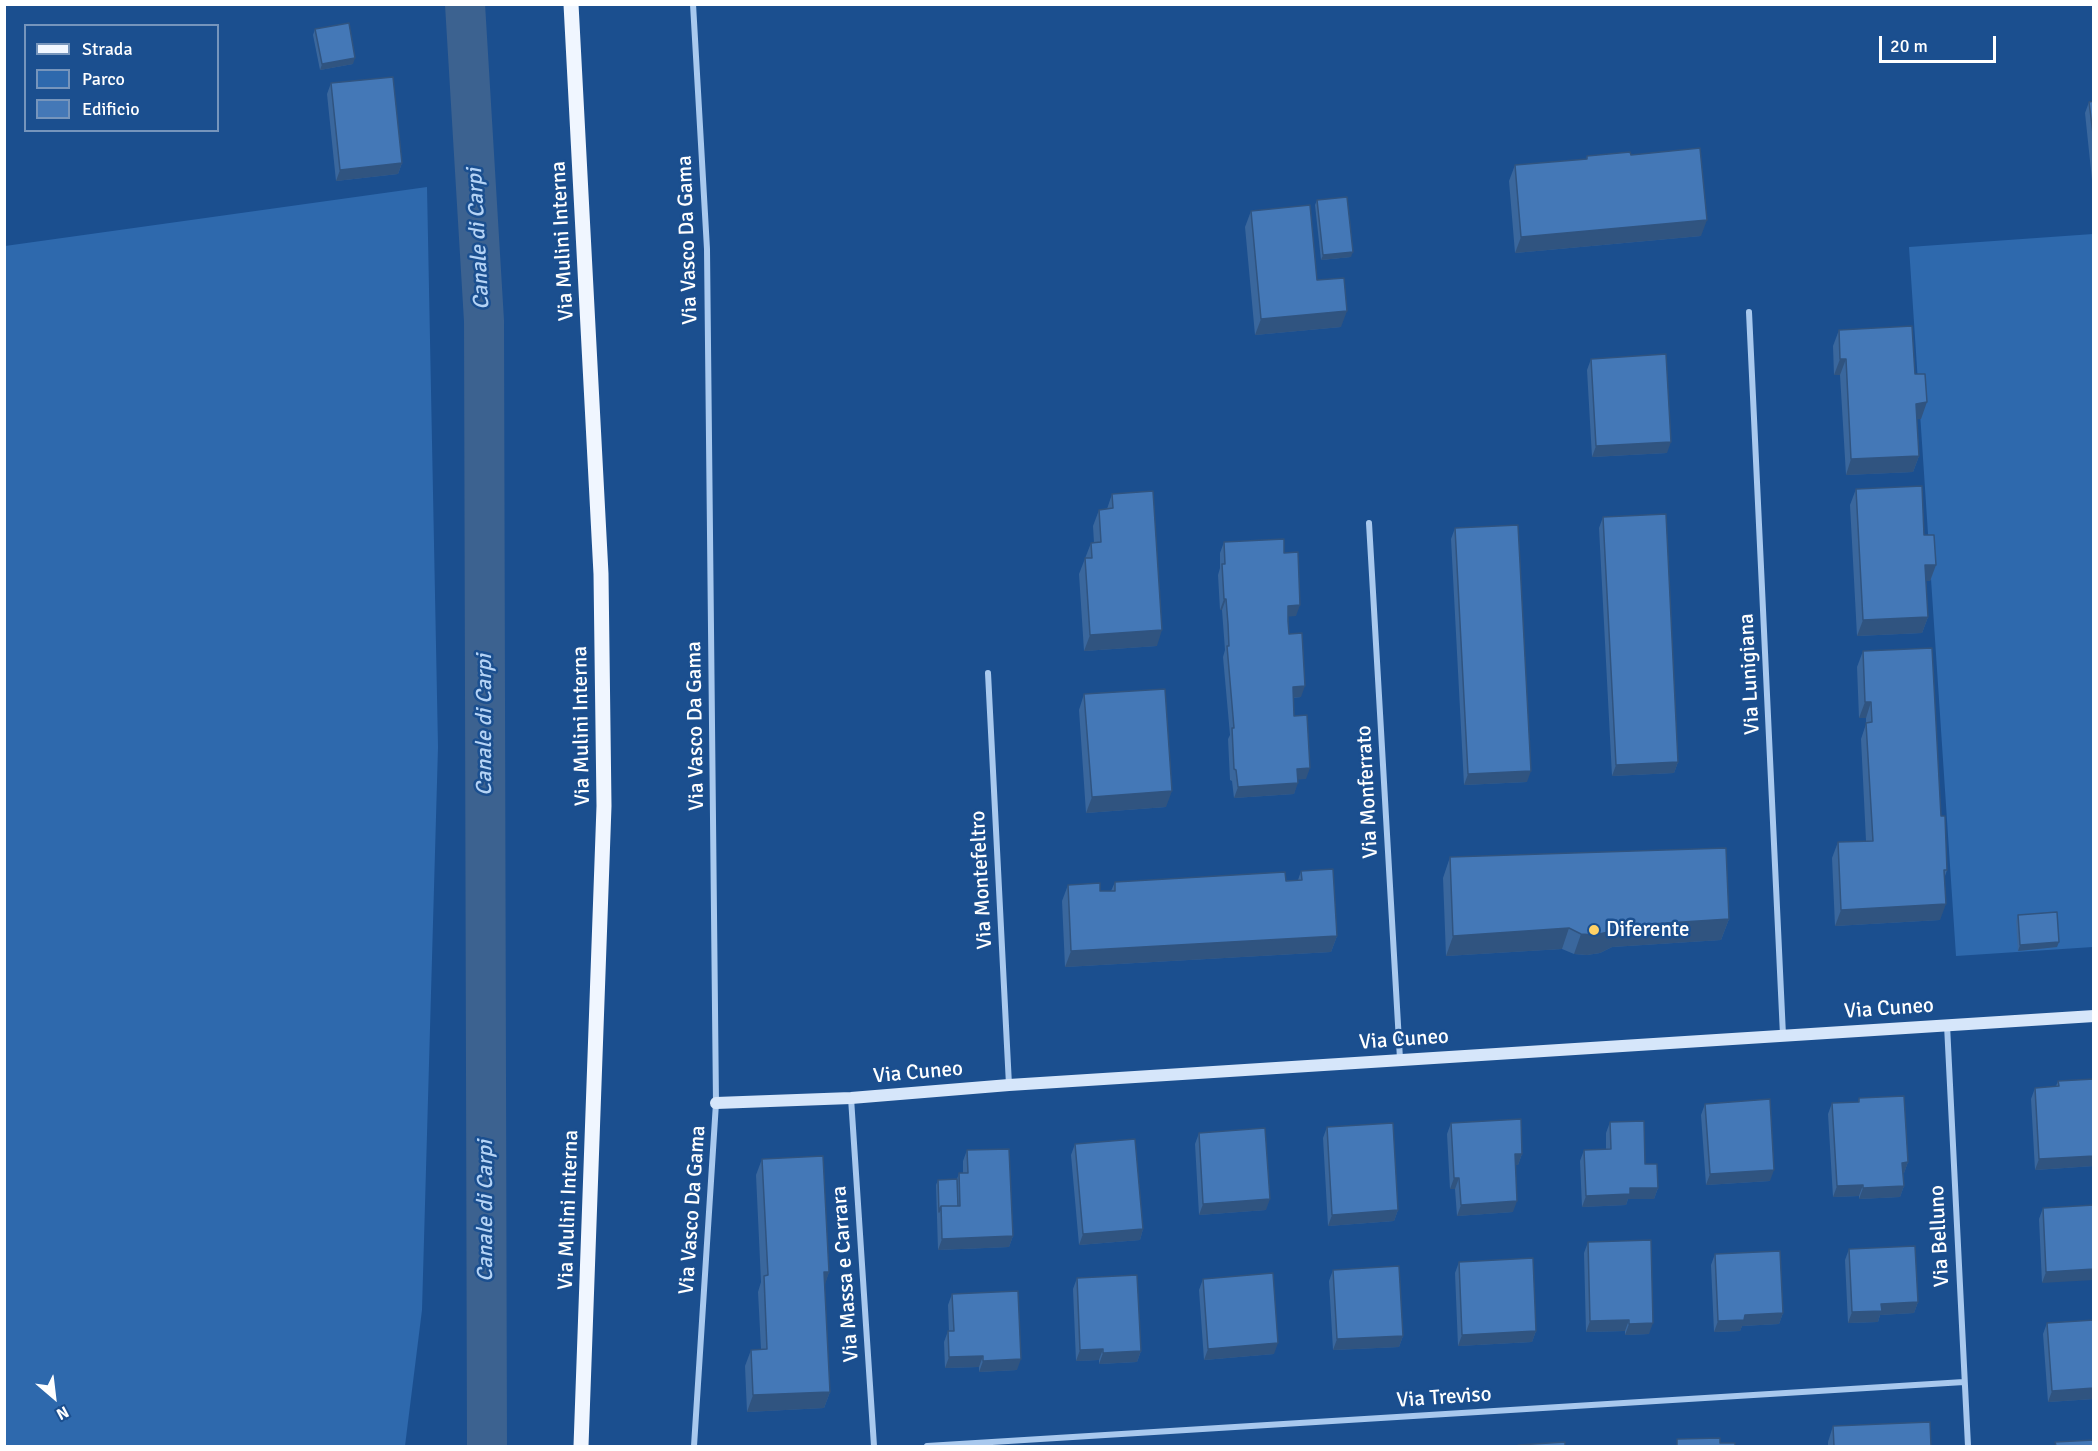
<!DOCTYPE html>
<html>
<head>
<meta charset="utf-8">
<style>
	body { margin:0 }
	#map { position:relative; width:2098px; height:1451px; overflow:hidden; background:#1b4f8f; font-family:Signika,sans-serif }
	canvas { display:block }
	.frame { position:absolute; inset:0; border:6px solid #fff; pointer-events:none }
	.legend { position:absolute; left:24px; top:24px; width:195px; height:108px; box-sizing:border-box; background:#1b4f8f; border:2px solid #7695bc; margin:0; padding:8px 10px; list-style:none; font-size:18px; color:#fff }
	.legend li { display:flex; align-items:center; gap:12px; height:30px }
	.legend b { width:30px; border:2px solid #7695bc }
	.north { position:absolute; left:24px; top:1367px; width:60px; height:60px; -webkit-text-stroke:4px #1b4f8f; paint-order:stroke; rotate:152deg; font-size:16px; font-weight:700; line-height:24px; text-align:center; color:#fff }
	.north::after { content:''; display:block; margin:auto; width:21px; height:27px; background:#fff; clip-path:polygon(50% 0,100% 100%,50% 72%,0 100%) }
	.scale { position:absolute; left:1879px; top:36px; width:117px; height:27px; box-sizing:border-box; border:3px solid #fff; border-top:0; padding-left:8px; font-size:18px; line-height:21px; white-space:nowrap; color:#fff; -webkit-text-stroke:4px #1b4f8f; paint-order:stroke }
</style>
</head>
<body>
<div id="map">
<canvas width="2098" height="1451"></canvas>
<div class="frame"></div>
<ul class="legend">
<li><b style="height:8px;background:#f0f6ff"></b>Strada</li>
<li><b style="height:16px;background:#2e69ad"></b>Parco</li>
<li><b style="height:16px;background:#4478b7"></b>Edificio</li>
</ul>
<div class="north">N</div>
<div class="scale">20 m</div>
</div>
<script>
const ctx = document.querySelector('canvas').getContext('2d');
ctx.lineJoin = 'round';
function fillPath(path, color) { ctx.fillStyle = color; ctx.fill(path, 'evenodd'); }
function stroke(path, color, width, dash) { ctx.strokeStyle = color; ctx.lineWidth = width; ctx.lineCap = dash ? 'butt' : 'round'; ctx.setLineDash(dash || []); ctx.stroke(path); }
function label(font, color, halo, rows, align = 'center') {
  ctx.font = font + ' Signika,sans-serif'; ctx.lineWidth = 5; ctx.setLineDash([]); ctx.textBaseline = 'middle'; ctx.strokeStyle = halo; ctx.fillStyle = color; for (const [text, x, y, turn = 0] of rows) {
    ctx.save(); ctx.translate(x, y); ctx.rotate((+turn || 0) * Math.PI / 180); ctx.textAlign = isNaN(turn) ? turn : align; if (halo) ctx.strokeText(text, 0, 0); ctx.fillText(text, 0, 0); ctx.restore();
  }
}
const green = new Path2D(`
	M 427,187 L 438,747 L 422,1310 L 405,1446 L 5,1446 L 5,246 Z
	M 2093,234 L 2093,947 L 1956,956 L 1909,247 Z`);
const canal = new Path2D(`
	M 465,4 L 484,321 L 487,1446`);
const street = new Path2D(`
	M 693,4 L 707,249 L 716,1103 L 694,1446
	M 1749,312 L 1783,1035
	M 1369,523 L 1400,1059
	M 988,673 L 1009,1085
	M 1947,1025 L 1968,1446
	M 851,1098 L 874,1446
	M 927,1446 L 1964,1382`);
const secondary = new Path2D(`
	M 716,1103 L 851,1098 L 1009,1085 L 2094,1016`);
const primary = new Path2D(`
	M 571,4 L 601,574 L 604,806 L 581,1446`);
const wall = new Path2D(`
	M 315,29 L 353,64 L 320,70 L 313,35 Z
	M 331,83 L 402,163 L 398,174 L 336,181 L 327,94 Z
	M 2094,101 L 2094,179 L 2092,180 L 2085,113 L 2089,102 Z
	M 1631,155 L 1701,236 L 1515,253 L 1509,181 L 1515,165 L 1586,159 L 1587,156 Z
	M 1317,200 L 1351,257 L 1321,260 L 1315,205 Z
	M 1251,211 L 1317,280 L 1341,327 L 1255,335 L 1245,227 Z
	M 1839,330 L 1915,374 L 1921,419 L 1917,419 L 1919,456 L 1913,472 L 1846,475 L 1840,375 L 1834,375 L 1833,346 Z
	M 1591,359 L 1667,453 L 1592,457 L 1587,370 Z
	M 1856,489 L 1924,535 L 1936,565 L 1930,581 L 1926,581 L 1928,617 L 1922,633 L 1857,636 L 1850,505 Z
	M 1112,494 L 1157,646 L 1084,651 L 1079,574 L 1091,543 L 1094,543 L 1093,526 L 1099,510 L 1107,509 Z
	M 1603,517 L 1678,762 L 1674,773 L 1612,776 L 1599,528 Z
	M 1455,528 L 1527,782 L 1464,785 L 1451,539 Z
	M 1224,542 L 1284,553 L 1296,616 L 1288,616 L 1289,634 L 1301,697 L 1293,698 L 1294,716 L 1306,779 L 1298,779 L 1294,794 L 1234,798 L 1232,781 L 1230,780 L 1228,739 L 1230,735 L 1223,657 L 1225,650 L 1222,610 L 1220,610 L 1218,575 L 1220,568 L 1220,553 Z
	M 1863,651 L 1941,816 L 1947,870 L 1944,879 L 1940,920 L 1835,926 L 1832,858 L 1838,842 L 1866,841 L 1861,739 L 1866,724 L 1866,718 L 1859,718 L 1857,667 Z
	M 1084,694 L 1166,807 L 1086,813 L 1079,710 Z
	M 1450,857 L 1729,919 L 1721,940 L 1612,947 L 1600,953 L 1587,955 L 1574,954 L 1562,949 L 1446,956 L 1443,878 Z
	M 1301,871 L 1337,936 L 1331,952 L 1065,967 L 1062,901 L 1068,885 L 1100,891 L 1111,891 L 1115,882 L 1298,880 Z
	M 2018,915 L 2059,942 L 2057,947 L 2018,951 L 2016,921 Z
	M 2094,1079 L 2094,1166 L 2035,1170 L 2031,1099 L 2035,1088 L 2056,1086 L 2058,1081 Z
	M 1859,1098 L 1908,1162 L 1904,1173 L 1903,1173 L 1904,1186 L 1900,1197 L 1859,1199 L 1859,1196 L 1833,1197 L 1828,1114 L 1832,1103 L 1858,1102 Z
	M 1705,1104 L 1770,1181 L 1706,1185 L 1701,1115 Z
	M 1610,1122 L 1645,1164 L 1658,1188 L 1654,1199 L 1628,1199 L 1626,1205 L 1582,1207 L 1580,1161 L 1584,1150 L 1606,1149 L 1606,1133 Z
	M 1451,1123 L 1522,1154 L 1518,1165 L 1515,1165 L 1513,1212 L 1457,1216 L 1455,1189 L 1450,1189 L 1447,1134 Z
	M 1327,1127 L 1398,1210 L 1394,1221 L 1328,1226 L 1323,1138 Z
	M 1199,1133 L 1266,1210 L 1199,1215 L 1195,1144 Z
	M 1075,1144 L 1143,1229 L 1140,1240 L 1079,1245 L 1071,1155 Z
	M 967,1150 L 1013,1236 L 1009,1247 L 938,1250 L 936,1185 L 938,1180 L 957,1179 L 959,1173 L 963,1173 L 963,1161 Z
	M 762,1159 L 829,1272 L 824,1286 L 830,1392 L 824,1408 L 747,1412 L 745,1366 L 751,1350 L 761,1349 L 758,1292 L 761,1282 L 756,1175 Z
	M 2094,1205 L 2042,1283 L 2039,1219 L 2043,1208 Z
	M 1588,1242 L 1649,1334 L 1625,1335 L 1625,1331 L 1586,1332 L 1584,1253 Z
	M 1849,1249 L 1918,1302 L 1914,1313 L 1880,1315 L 1878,1322 L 1848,1323 L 1845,1260 Z
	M 1715,1254 L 1783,1313 L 1779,1324 L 1742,1326 L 1740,1331 L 1714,1332 L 1711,1265 Z
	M 1459,1262 L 1536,1331 L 1532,1342 L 1458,1346 L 1455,1273 Z
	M 1333,1270 L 1403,1336 L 1399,1347 L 1333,1350 L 1329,1281 Z
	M 1077,1278 L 1141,1351 L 1137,1362 L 1099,1364 L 1099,1360 L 1076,1361 L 1073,1289 Z
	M 1203,1279 L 1274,1354 L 1204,1360 L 1199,1290 Z
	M 952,1294 L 1017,1370 L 979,1372 L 979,1367 L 945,1368 L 944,1342 L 948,1331 L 949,1331 L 948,1305 Z
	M 2094,1320 L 2094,1399 L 2048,1402 L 2043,1334 L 2047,1323 Z
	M 1833,1426 L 1931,1446 L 1828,1446 L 1828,1442 Z`);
const shadedWall = new Path2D(`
	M 355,58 L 353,64 L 320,70 L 322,64 Z
	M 402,163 L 398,174 L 336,181 L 340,170 Z
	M 1707,220 L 1701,236 L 1515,253 L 1521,237 Z
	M 1353,252 L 1351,257 L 1321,260 L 1323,255 Z
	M 1347,311 L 1341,327 L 1255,335 L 1261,319 Z
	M 1840,359 L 1846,359 L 1840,375 L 1834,375 Z
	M 1927,402 L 1921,419 L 1910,420 L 1916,404 Z
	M 1671,442 L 1667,453 L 1592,457 L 1596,446 Z
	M 1919,456 L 1913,472 L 1846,475 L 1851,459 Z
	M 1925,565 L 1936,565 L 1930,581 L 1920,581 Z
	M 1224,599 L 1226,599 L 1222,610 L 1220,610 Z
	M 1300,605 L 1296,616 L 1284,617 L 1288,606 Z
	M 1928,617 L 1922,633 L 1857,636 L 1863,620 Z
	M 1162,630 L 1157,646 L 1084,651 L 1090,635 Z
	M 1305,686 L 1301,697 L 1289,698 L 1293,687 Z
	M 1865,702 L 1871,702 L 1866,718 L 1859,718 Z
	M 1678,762 L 1674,773 L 1612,776 L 1616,765 Z
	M 1310,768 L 1306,779 L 1293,780 L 1297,769 Z
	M 1531,771 L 1527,782 L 1464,785 L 1468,774 Z
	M 1298,783 L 1294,794 L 1234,798 L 1238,787 Z
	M 1172,791 L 1166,807 L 1086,813 L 1092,797 Z
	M 1946,904 L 1940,920 L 1835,926 L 1841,910 Z
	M 1729,919 L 1721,940 L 1612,947 L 1600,953 L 1587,955 L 1574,954 L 1581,934 L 1620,926 Z
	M 1569,928 L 1562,949 L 1446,956 L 1453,936 Z
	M 1337,936 L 1331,952 L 1065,967 L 1071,951 Z
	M 2059,942 L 2057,947 L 2018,951 L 2020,945 Z
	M 1515,1154 L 1522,1154 L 1518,1165 L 1511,1165 Z
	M 2094,1156 L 2094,1166 L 2035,1170 L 2039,1159 Z
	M 1908,1162 L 1904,1173 L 1898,1174 L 1902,1163 Z
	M 1774,1170 L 1770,1181 L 1706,1185 L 1710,1174 Z
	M 1454,1178 L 1459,1178 L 1455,1189 L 1450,1189 Z
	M 1863,1185 L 1859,1196 L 1833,1197 L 1837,1186 Z
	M 1904,1186 L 1900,1197 L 1859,1199 L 1863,1188 Z
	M 1630,1188 L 1658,1188 L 1654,1199 L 1628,1199 L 1626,1205 L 1582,1207 L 1586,1196 Z
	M 1270,1199 L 1266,1210 L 1199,1215 L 1203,1204 Z
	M 1517,1201 L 1513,1212 L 1457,1216 L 1461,1205 Z
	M 1398,1210 L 1394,1221 L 1328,1226 L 1332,1215 Z
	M 1143,1229 L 1140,1240 L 1079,1245 L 1083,1234 Z
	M 1013,1236 L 1009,1247 L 938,1250 L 942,1239 Z
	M 2094,1269 L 2094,1280 L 2042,1283 L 2046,1272 Z
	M 824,1272 L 829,1272 L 824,1288 Z
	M 1918,1302 L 1914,1313 L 1880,1315 L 1878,1322 L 1848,1323 L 1852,1312 L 1881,1304 Z
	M 1783,1313 L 1779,1324 L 1742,1326 L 1740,1331 L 1714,1332 L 1718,1321 L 1745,1315 Z
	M 1629,1320 L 1625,1331 L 1586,1332 L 1590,1321 Z
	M 1653,1323 L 1649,1334 L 1625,1335 L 1629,1324 Z
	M 1536,1331 L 1532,1342 L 1458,1346 L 1462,1335 Z
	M 1403,1336 L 1399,1347 L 1333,1350 L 1337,1339 Z
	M 1278,1343 L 1274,1354 L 1204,1360 L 1208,1349 Z
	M 1103,1349 L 1099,1360 L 1076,1361 L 1080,1350 Z
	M 1141,1351 L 1137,1362 L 1099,1364 L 1103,1353 Z
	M 983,1356 L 979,1367 L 945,1368 L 949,1357 Z
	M 1021,1359 L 1017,1370 L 979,1372 L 983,1361 Z
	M 2094,1388 L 2094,1399 L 2048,1402 L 2052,1391 Z
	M 830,1392 L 824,1408 L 747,1412 L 753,1395 Z`);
const building = new Path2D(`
	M 349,23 L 355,58 L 322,64 L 315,29 Z
	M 393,77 L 402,163 L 340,170 L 331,83 Z
	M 2094,101 L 2094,142 L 2089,102 Z
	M 1700,148 L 1707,220 L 1521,237 L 1515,165 L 1587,159 L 1587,156 L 1630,152 L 1631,155 Z
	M 1347,197 L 1353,252 L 1323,255 L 1317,200 Z
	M 1310,205 L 1317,280 L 1344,278 L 1347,311 L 1261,319 L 1251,211 Z
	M 1912,326 L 1915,374 L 1925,374 L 1927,402 L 1916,404 L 1919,456 L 1851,459 L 1846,359 L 1840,359 L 1839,330 Z
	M 1666,354 L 1671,442 L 1596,446 L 1591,359 Z
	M 1922,486 L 1924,535 L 1934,535 L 1936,565 L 1925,565 L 1928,617 L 1863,620 L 1856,489 Z
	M 1153,491 L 1162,630 L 1090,635 L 1085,558 L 1092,558 L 1091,543 L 1101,542 L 1099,510 L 1113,508 L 1112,494 Z
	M 1666,514 L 1678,762 L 1616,765 L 1603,517 Z
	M 1518,525 L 1531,771 L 1468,774 L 1455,528 Z
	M 1284,539 L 1284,553 L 1298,552 L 1300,605 L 1288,606 L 1288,621 L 1289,634 L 1302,633 L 1305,686 L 1293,687 L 1294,716 L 1307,715 L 1310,768 L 1297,769 L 1298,783 L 1238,787 L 1236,770 L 1234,769 L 1232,728 L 1234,728 L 1227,646 L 1229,646 L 1228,624 L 1226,599 L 1224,599 L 1222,564 L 1225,564 L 1224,542 Z
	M 1932,648 L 1941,816 L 1945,816 L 1947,870 L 1944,870 L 1946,904 L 1841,910 L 1838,842 L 1873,841 L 1866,723 L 1872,722 L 1871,702 L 1865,702 L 1863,651 Z
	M 1165,689 L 1172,791 L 1092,797 L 1084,694 Z
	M 1726,848 L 1729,919 L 1620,926 L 1608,932 L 1595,935 L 1581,934 L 1569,928 L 1453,936 L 1450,857 Z
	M 1333,869 L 1337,936 L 1071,951 L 1068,885 L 1100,883 L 1100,891 L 1115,891 L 1115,882 L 1285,872 L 1286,881 L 1302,880 L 1301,871 Z
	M 2057,912 L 2059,942 L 2020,945 L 2018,915 Z
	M 2094,1079 L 2094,1156 L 2039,1159 L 2035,1088 L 2059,1086 L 2058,1081 Z
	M 1904,1096 L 1908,1162 L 1902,1163 L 1904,1186 L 1863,1188 L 1863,1185 L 1837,1186 L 1832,1103 L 1859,1102 L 1859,1098 Z
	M 1770,1099 L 1774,1170 L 1710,1174 L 1705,1104 Z
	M 1521,1119 L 1522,1154 L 1515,1154 L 1517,1201 L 1461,1205 L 1459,1178 L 1454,1178 L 1451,1123 Z
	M 1644,1121 L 1645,1164 L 1657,1164 L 1658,1188 L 1630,1188 L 1630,1194 L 1586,1196 L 1584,1150 L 1611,1149 L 1610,1122 Z
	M 1393,1123 L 1398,1210 L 1332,1215 L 1327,1127 Z
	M 1265,1128 L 1270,1199 L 1203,1204 L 1199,1133 Z
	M 1135,1139 L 1143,1229 L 1083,1234 L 1075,1144 Z
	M 1009,1149 L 1013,1236 L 942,1239 L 941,1206 L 960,1206 L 959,1173 L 968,1173 L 967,1150 Z
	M 823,1156 L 829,1272 L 824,1272 L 830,1392 L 753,1395 L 751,1350 L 767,1349 L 764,1276 L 768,1275 L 762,1159 Z
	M 957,1179 L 958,1206 L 941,1206 L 939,1212 L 938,1180 Z
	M 2094,1205 L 2094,1269 L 2046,1272 L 2043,1208 Z
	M 1651,1240 L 1653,1323 L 1629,1324 L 1629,1320 L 1590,1321 L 1588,1242 Z
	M 1915,1246 L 1918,1302 L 1881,1304 L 1882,1311 L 1852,1312 L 1849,1249 Z
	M 1780,1251 L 1783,1313 L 1745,1315 L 1744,1320 L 1718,1321 L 1715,1254 Z
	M 1533,1258 L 1536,1331 L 1462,1335 L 1459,1262 Z
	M 1399,1266 L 1403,1336 L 1337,1339 L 1333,1270 Z
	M 1273,1273 L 1278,1343 L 1208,1349 L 1203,1279 Z
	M 1137,1275 L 1141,1351 L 1103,1353 L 1103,1349 L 1080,1350 L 1077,1278 Z
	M 1018,1291 L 1021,1359 L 983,1361 L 983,1356 L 949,1357 L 948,1331 L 954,1331 L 952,1294 Z
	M 2094,1320 L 2094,1388 L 2052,1391 L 2047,1323 Z
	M 1930,1422 L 1931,1446 L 1834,1446 L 1833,1426 Z
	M 1720,1438 L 1720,1443 L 1735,1443 L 1735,1446 L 1677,1446 L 1677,1439 Z
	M 2094,1440 L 2094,1446 L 2056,1446 L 2055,1442 Z
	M 1565,1442 L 1565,1446 L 1518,1446 L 1518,1445 Z`);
const markers = [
	[1594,930,6,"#ffd166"]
];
const streetNames = [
	["Via Vasco Da Gama",688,240,-92],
	["Via Mulini Interna",563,241,-93],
	["Via Lunigiana",1750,674,-93],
	["Via Mulini Interna",582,726,-91],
	["Via Vasco Da Gama",696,726,-91],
	["Via Monferrato",1368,792,-93],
	["Via Montefeltro",982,880,-93],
	["Via Cuneo",1889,1009,-4],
	["Via Cuneo",1404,1040,-4],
	["Via Cuneo",918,1073,-5],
	["Via Mulini Interna",569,1210,-88],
	["Via Vasco Da Gama",693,1210,-86],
	["Via Belluno",1940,1236,-93],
	["Via Massa e Carrara",846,1274,-94],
	["Via Treviso",1444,1398,-4]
];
const poiNames = [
	["Diferente",1606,930]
];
const waterNames = [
	["Canale di Carpi",479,239,-93],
	["Canale di Carpi",485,725,-90],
	["Canale di Carpi",486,1211,-90]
];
fillPath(green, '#2e69ad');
stroke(canal, '#3c6290', 40);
stroke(street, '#a9c9ee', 6);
stroke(secondary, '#d6e6fa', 12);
stroke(primary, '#f0f6ff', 15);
fillPath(wall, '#3a679d');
fillPath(shadedWall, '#305480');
fillPath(building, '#4478b7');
stroke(building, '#305480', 1.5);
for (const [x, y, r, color] of markers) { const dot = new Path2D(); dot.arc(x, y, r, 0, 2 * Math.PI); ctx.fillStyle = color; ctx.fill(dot); stroke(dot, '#1b4f8f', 2); }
label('21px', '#fff', '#1b4f8f', streetNames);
label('21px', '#fff', '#1b4f8f', poiNames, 'left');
label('italic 22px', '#b5d3f5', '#1b4f8f', waterNames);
</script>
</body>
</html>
